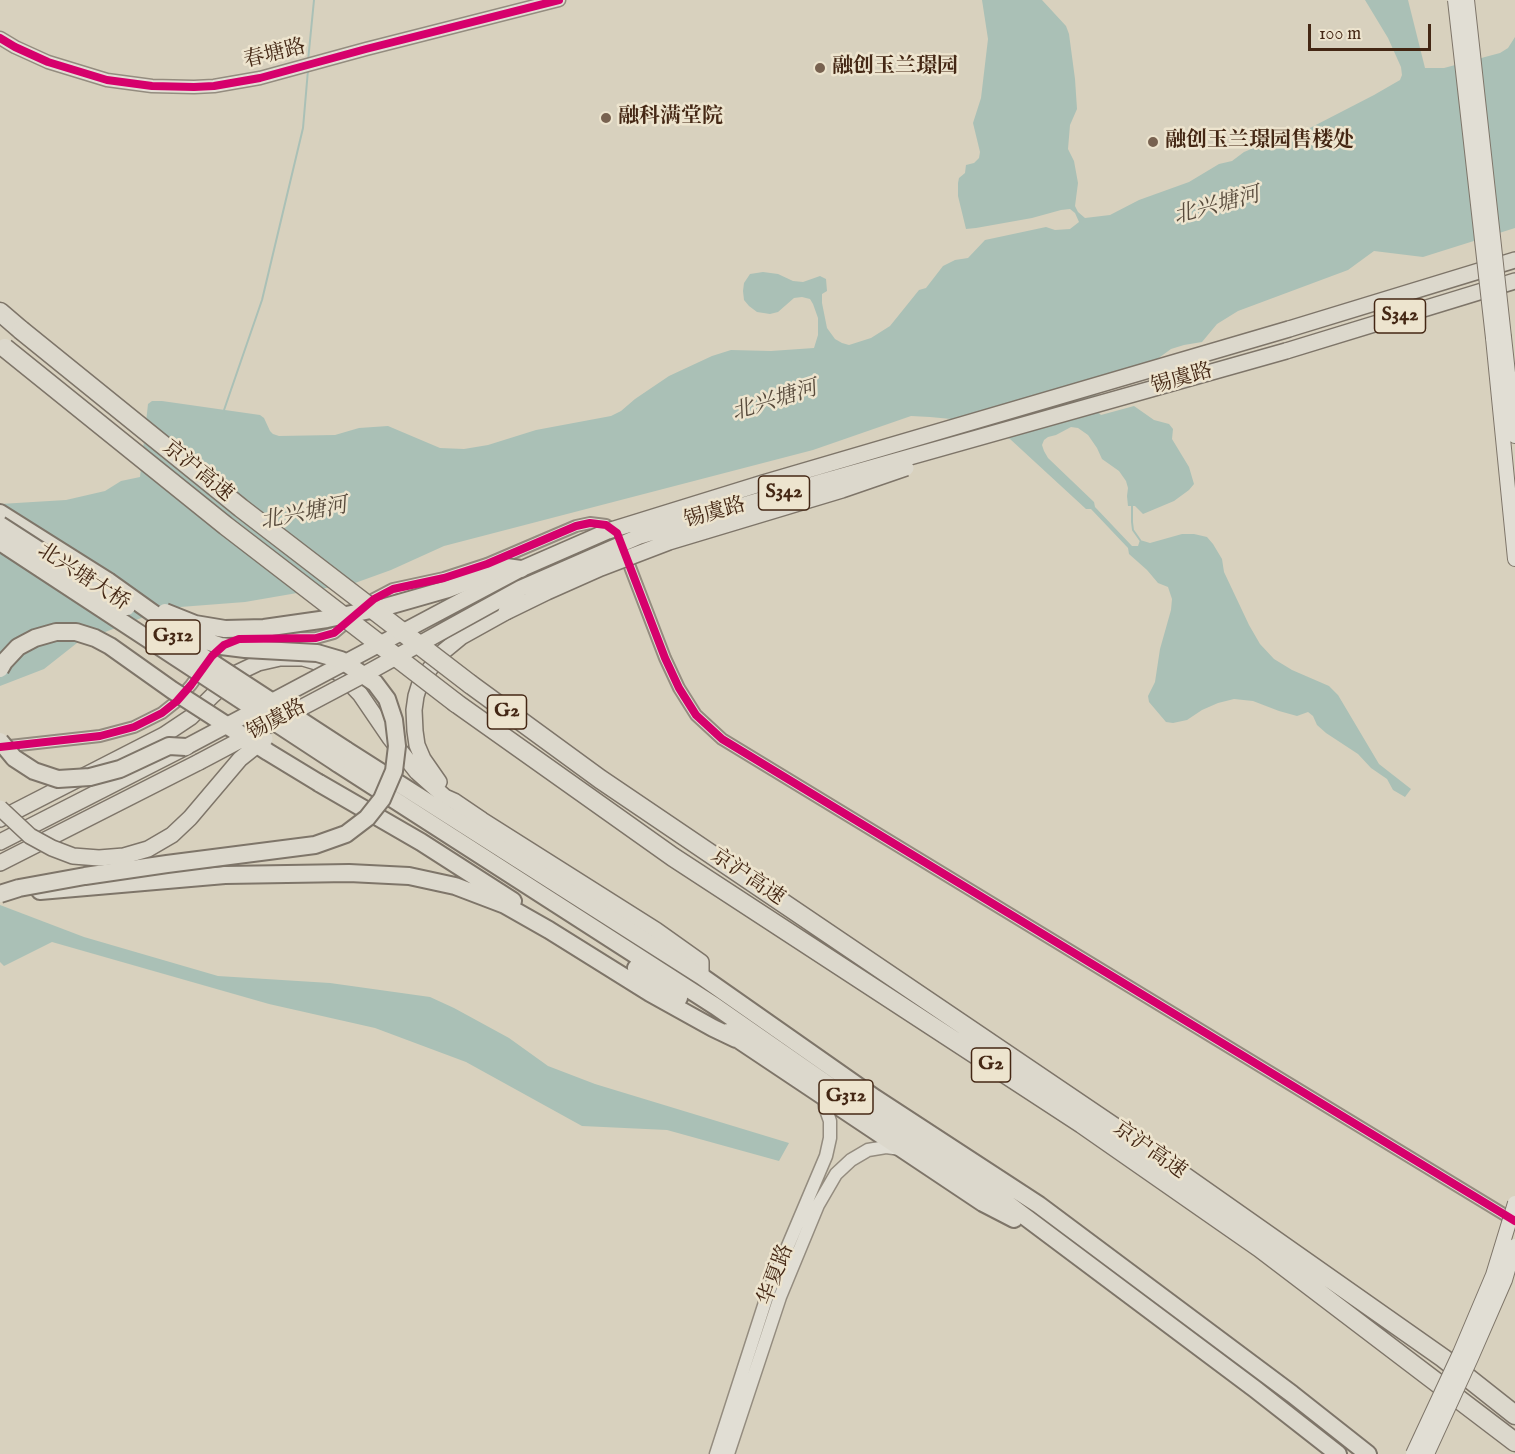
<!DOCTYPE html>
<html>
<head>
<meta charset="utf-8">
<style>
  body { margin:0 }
  #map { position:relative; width:1515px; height:1454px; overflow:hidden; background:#d8d1be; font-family:"IM FELL English",serif }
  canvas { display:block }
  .scale { position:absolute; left:1308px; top:24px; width:123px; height:27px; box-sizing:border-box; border:3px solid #442714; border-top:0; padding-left:8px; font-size:18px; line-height:21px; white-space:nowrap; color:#442714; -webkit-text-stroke:4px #ede4ce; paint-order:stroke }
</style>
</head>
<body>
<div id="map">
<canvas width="1515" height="1454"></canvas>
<div class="scale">100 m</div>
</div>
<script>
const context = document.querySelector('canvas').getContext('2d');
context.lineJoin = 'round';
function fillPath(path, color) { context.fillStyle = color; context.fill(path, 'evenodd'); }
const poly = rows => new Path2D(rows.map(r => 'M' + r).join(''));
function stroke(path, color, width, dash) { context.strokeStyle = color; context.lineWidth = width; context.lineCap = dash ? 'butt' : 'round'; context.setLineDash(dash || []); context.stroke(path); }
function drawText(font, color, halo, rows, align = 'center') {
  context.font = font + ' "IM FELL English","Noto Serif SC",serif'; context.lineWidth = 5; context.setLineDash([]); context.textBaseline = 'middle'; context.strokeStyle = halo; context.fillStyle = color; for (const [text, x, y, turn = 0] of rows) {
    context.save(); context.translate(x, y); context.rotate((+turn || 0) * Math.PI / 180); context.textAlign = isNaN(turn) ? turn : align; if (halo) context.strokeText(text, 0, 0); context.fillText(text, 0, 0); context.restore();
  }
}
const water = poly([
  [982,0,1042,0,1066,26,1069,34,1075,79,1077,109,1070,125,1068,149,1074,161,1078,183,1075,206,1078,212,1085,218,1110,215,1139,200,1189,182,1219,164,1232,161,1244,152,1268,142,1310,128,1374,95,1400,80,1402,75,1401,67,1388,38,1365,0,1408,0,1425,68,1444,68,1500,53,1508,48,1515,37,1515,228,1423,257,1374,251,1348,270,1238,311,1217,324,1202,342,1184,345,1171,349,1160,357,1151,365,1146,379,1098,392,1094,398,1096,410,1101,415,1134,406,1154,420,1169,424,1173,429,1172,439,1189,467,1194,484,1189,490,1174,501,1143,514,1135,506,1128,506,1127,496,1128,488,1126,481,1119,471,1102,459,1097,448,1088,435,1078,428,1071,427,1056,435,1048,437,1044,440,1042,445,1044,451,1048,458,1094,502,1095,507,1132,546,1138,546,1140,540,1150,543,1182,534,1194,534,1207,537,1213,544,1222,559,1224,572,1249,625,1260,644,1274,659,1292,670,1329,686,1338,695,1379,764,1411,789,1405,797,1393,790,1387,779,1371,768,1358,754,1326,733,1317,725,1313,716,1308,712,1297,716,1279,711,1253,701,1234,699,1218,703,1202,710,1187,720,1173,723,1166,722,1149,702,1148,696,1155,682,1160,649,1171,610,1172,599,1168,587,1158,583,1147,570,1129,554,1128,548,1091,509,1086,509,1010,439,997,433,951,419,930,417,911,416,813,450,444,546,391,570,355,583,245,602,167,608,77,643,44,669,0,686,0,504,66,500,105,491,121,481,140,477,148,404,152,401,162,401,260,415,264,418,270,431,273,434,279,436,335,435,359,428,388,426,440,448,464,449,488,445,536,430,611,416,621,411,635,399,669,376,712,356,731,350,771,351,814,348,818,335,818,318,813,304,810,299,802,297,794,298,778,312,770,314,757,312,749,306,744,300,743,291,744,283,750,274,763,272,778,274,793,281,803,282,820,276,826,279,827,291,822,294,822,303,827,328,835,339,842,343,849,345,871,338,890,326,919,290,926,288,943,266,955,260,968,258,985,240,1046,227,1055,230,1070,229,1079,222,1075,213,1070,209,1061,210,1032,218,976,228,966,229,958,196,958,183,959,178,965,173,966,165,974,163,979,158,980,152,973,123,981,98,988,39],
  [0,905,84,937,218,976,330,983,430,997,454,1008,509,1038,548,1066,595,1084,789,1143,779,1161,667,1130,582,1126,466,1062,375,1028,269,1004,52,942,4,966,0,962]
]);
const stream = poly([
  [308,61,314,0],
  [223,413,262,300,303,128,308,70],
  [1132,506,1132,522,1133,530,1140,540]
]);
const minor = poly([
  [365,607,374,599,393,589,444,578,487,564,576,526,590,523,606,525,617,533,665,658,679,688,696,715,722,739,1515,1221],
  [1,747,100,736,134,727,162,713,177,701,191,685,212,656,224,645,239,639,316,638,334,633,353,617]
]);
const tertiary = poly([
  [0,38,15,47,48,62,107,80,152,86,194,87,214,86,260,78,366,49,559,0],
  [716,1454,768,1293,826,1156,830,1138,830,1121,825,1107,824,1097],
  [728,1454,780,1297,818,1205,836,1174,851,1160,868,1150,886,1147,901,1149]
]);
const secondary = poly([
  [1504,337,1515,436],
  [1493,338,1515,559]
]);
const primary = poly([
  [1289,329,1515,260],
  [1286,351,1515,281],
  [439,782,423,759,417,745,415,731,414,710,416,696,421,680,444,651,461,637,506,612],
  [0,819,164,735,191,717,212,696,237,673,258,663,280,658,303,658,323,664,342,675,360,694,390,738,417,772,445,797,454,801,482,820,656,930,701,962,701,976],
  [0,842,186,747],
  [0,863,199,762]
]);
const trunk = poly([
  [0,513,108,581],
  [346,750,701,976,875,1098,1039,1205,1292,1394,1368,1454],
  [337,763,715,1006,866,1111,996,1195,1255,1389,1338,1454],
  [319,783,421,842,513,901],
  [40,891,225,875,349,873,409,876,455,886,505,905,549,930,650,993,713,1028,736,1039],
  [636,968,679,998],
  [727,1032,983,1203,1014,1219]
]);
const motorway = poly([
  [0,312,21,330],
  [470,684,600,779,1117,1129,1443,1358,1515,1415],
  [456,703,673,857,1082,1124,1260,1248,1515,1442]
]);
const secondaryBridge = poly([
  [1455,0,1493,338],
  [1467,0,1504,337],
  [1413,1454,1460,1353,1493,1275,1515,1203],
  [1427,1454,1471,1358,1505,1280,1515,1246]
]);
const primaryBridge = poly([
  [506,612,547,592,601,568,669,542,842,490,906,468],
  [186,747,521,569,608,531,763,483,1289,329],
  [199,762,367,673,521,588,640,536,821,482,1286,351],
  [0,808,30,836,52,848,73,856,99,858,124,856,148,849,172,835,190,818,240,759,265,739]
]);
const trunkBridge = poly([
  [0,525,127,607],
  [0,542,337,763],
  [165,612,195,624,225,629,264,628,327,619,385,607,448,589,506,567,521,569],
  [171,636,346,750],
  [0,669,4,662,18,647,35,638,56,632,76,632,95,638,110,646,172,690,268,752,319,783],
  [0,741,14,758,34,771,58,779,90,777,120,769,169,746,186,747],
  [0,894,19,888,85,876,167,864,315,845,346,834,367,818,382,799,394,771,397,746,394,720,387,699,375,683,341,660,317,653,245,649,221,646,188,635,157,616,108,581]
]);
const motorwayBridge = poly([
  [21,330,241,508,470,684],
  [5,348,226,526,456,703]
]);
const cycleway = poly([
  [0,38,15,47,48,62,107,80,152,86,194,87,214,86,260,78,366,49,559,0],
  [0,747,100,736,134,727,162,713,177,701,191,685,212,656,224,645,239,639,316,638,334,633,374,599,393,589,444,578,487,564,576,526,590,523,606,525,617,533,665,658,679,688,696,715,722,739,1515,1221]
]);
const markers = [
  [820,68,6,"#786250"],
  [606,118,6,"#786250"],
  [1153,142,6,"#786250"]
];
const shields = [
  [1400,316,51],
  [784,493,51],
  [173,637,54],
  [507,712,39],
  [991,1065,39],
  [846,1097,54]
];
const shieldNames = [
  ["S342",1400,316],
  ["S342",784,493],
  ["G312",173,637],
  ["G2",507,712],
  ["G2",991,1065],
  ["G312",846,1097]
];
const streetNames = [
  ["春塘路",275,55,-14],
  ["锡虞路",1182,380,-16],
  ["京沪高速",197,472,39],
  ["锡虞路",715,514,-16],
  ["北兴塘大桥",83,578,33],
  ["锡虞路",277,721,-28],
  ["京沪高速",747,878,34],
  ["京沪高速",1149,1151,35],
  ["华夏路",777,1275,-69]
];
const poiNames = [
  ["融创玉兰璟园",832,68],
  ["融科满堂院",618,118],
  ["融创玉兰璟园售楼处",1165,142]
];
const waterNames = [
  ["北兴塘河",1217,207,-15],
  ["北兴塘河",775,402,-17],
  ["北兴塘河",304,515,-11]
];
fillPath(water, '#aac0b6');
stroke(stream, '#aac0b6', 2);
stroke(minor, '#948c7f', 14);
stroke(tertiary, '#948c7f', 15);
stroke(secondary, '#7e7569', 16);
stroke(primary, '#7e7569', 18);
stroke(trunk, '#7e7569', 20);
stroke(motorway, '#7e7569', 21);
stroke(minor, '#e1ded4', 10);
stroke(tertiary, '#e1ded4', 12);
stroke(secondary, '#e1ded4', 14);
stroke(primary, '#dcd8cc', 15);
stroke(trunk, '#dcd8cc', 16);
stroke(motorway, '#dcd8cc', 18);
stroke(secondaryBridge, '#7e7569', 16, []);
stroke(primaryBridge, '#7e7569', 18, []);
stroke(trunkBridge, '#7e7569', 20, []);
stroke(motorwayBridge, '#7e7569', 21, []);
stroke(secondaryBridge, '#e1ded4', 14);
stroke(primaryBridge, '#dcd8cc', 15);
stroke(trunkBridge, '#dcd8cc', 16);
stroke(motorwayBridge, '#dcd8cc', 18);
stroke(cycleway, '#d6006c', 8);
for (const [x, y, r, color] of markers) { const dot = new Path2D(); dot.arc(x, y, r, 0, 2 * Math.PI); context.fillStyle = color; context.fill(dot); stroke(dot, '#ede4ce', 2); }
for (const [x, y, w] of shields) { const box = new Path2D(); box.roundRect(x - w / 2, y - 17, w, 34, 4.5); context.fillStyle = '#ede4ce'; context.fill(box); stroke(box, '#442714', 1.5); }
drawText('bold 20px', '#442714', null, shieldNames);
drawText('21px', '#442714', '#ede4ce', streetNames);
drawText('bold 21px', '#442714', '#ede4ce', poiNames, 'left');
drawText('italic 22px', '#584b3c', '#ede4ce', waterNames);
</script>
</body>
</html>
